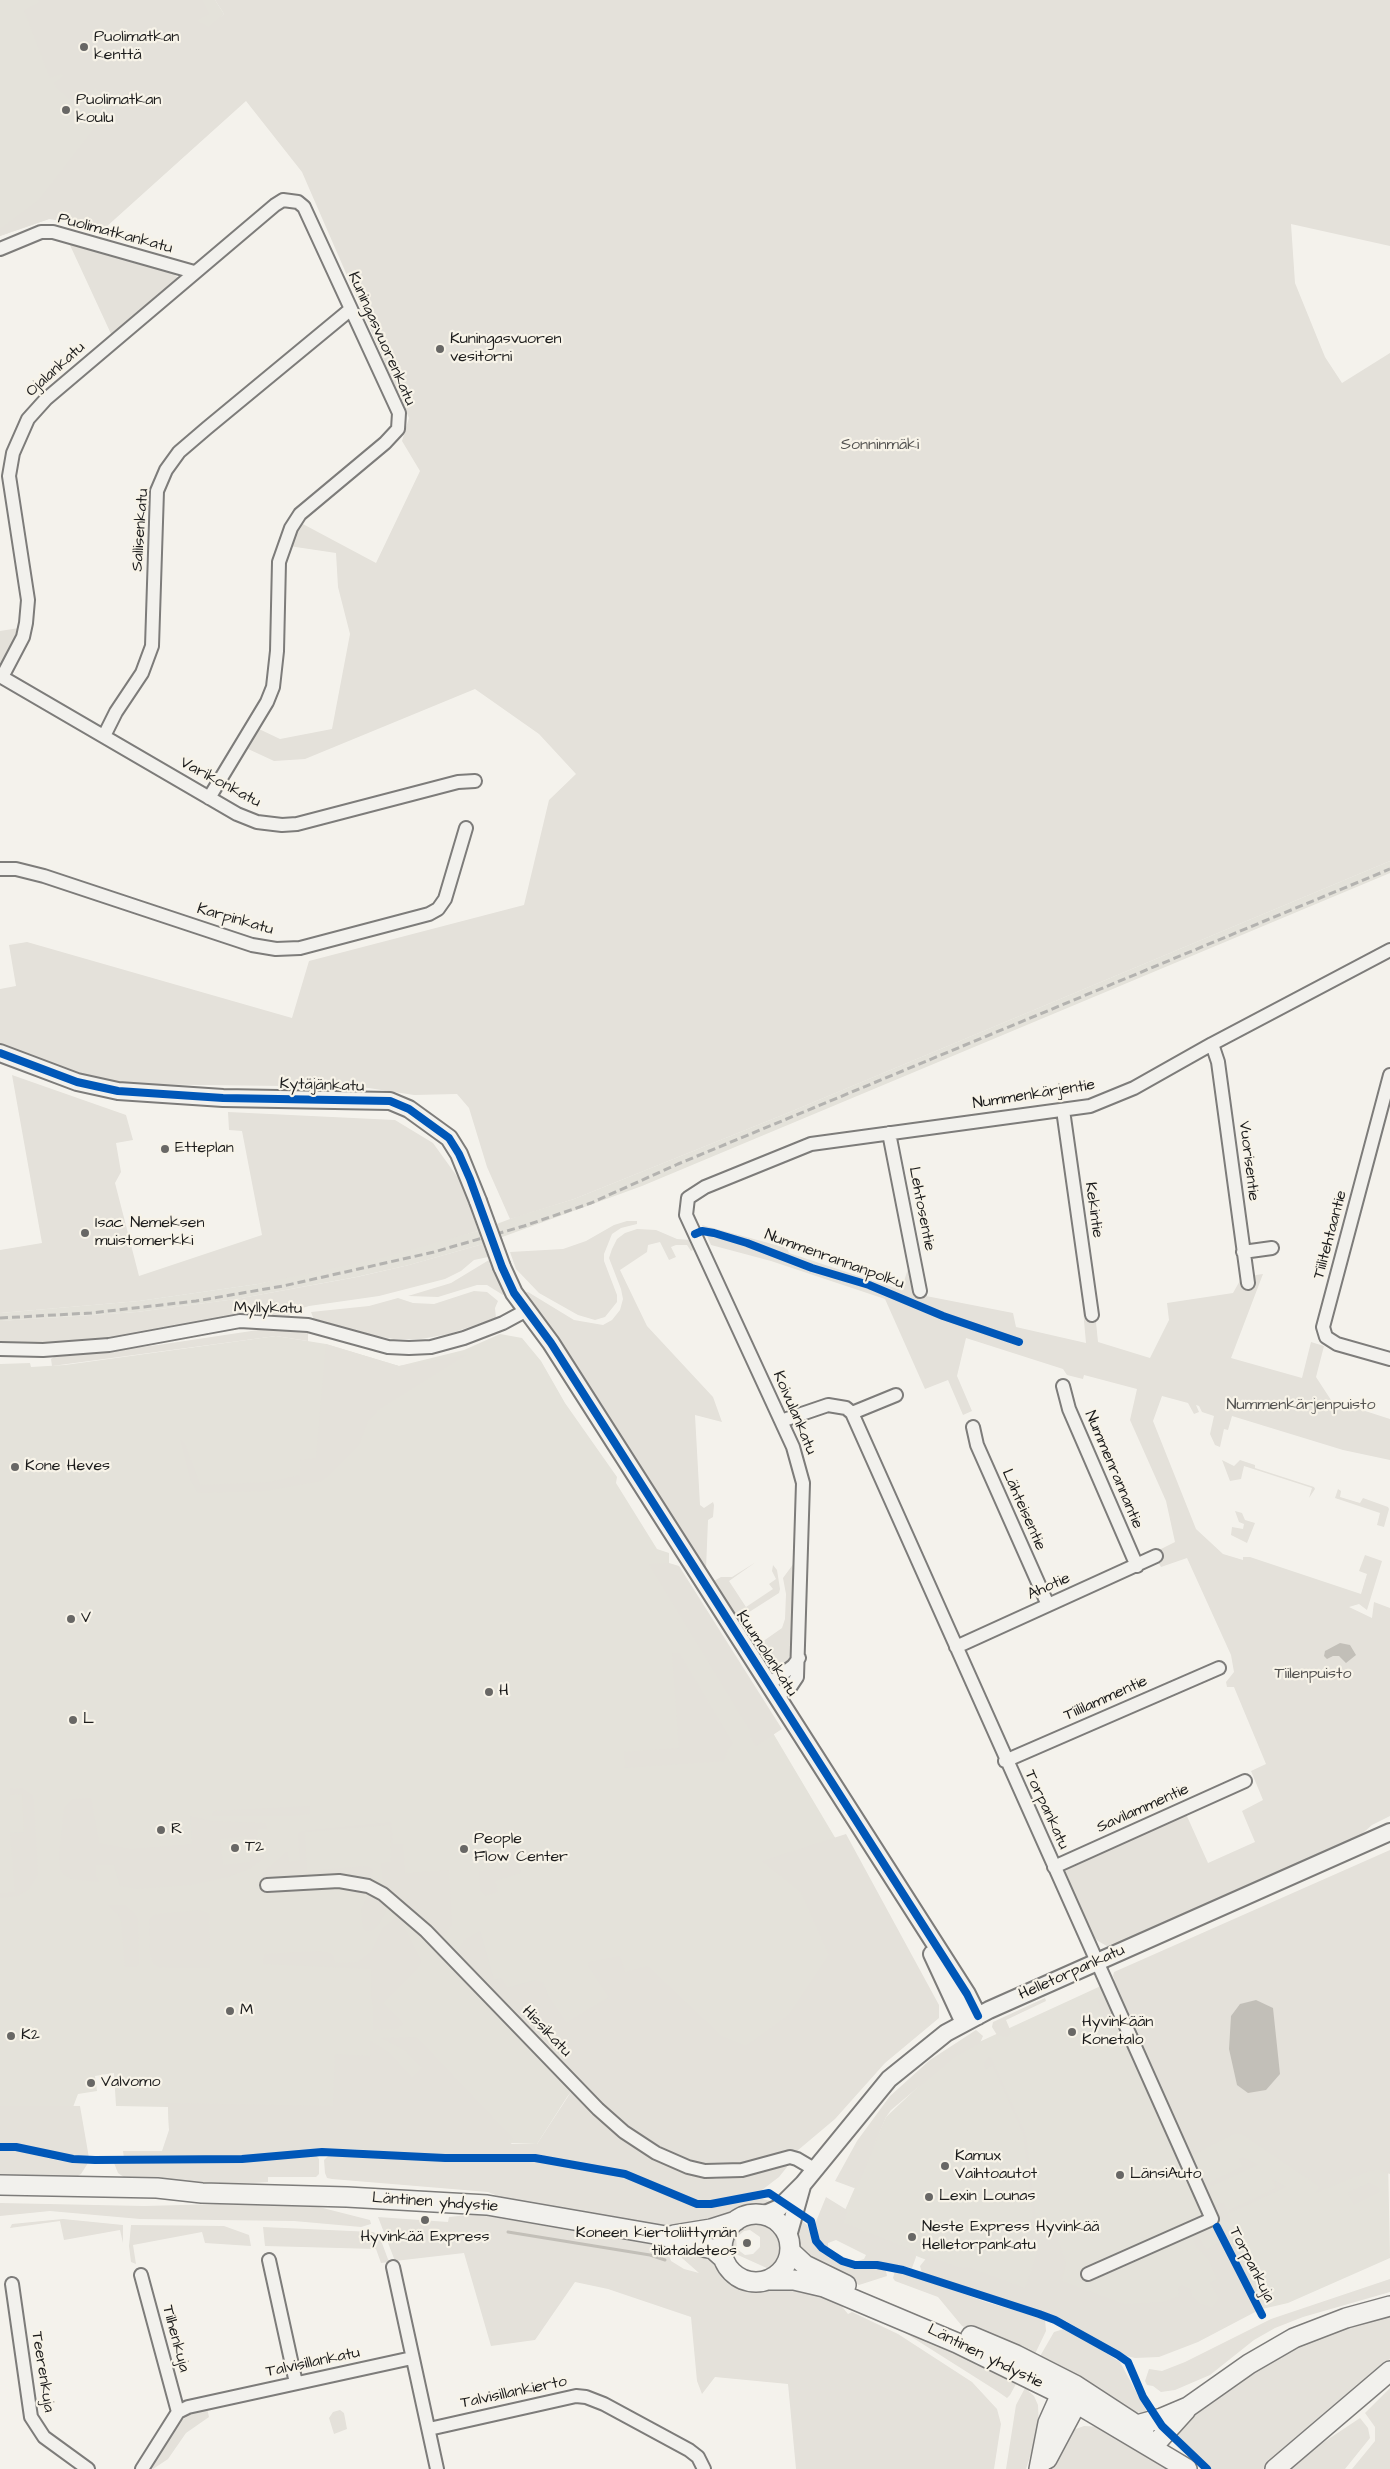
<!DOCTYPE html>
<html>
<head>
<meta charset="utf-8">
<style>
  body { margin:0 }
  canvas { display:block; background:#f4f2ec }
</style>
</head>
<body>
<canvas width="1390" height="2469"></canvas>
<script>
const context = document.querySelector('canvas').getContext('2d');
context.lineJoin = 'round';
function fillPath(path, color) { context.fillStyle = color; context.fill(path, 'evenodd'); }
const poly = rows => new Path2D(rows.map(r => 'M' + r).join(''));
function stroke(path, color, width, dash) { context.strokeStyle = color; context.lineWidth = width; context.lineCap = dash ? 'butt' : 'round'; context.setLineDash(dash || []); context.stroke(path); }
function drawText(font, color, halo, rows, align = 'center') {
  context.font = font + ' "Architects Daughter",sans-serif'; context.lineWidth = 4.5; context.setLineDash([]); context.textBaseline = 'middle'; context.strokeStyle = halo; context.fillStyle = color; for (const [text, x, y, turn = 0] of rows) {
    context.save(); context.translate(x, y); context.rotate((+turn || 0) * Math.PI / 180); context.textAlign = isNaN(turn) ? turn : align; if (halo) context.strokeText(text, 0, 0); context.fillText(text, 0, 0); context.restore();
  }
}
const built = poly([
  [0,0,215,0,224,14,49,219,0,236],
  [1390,861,1390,873,642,1186,483,1244,409,1265,356,1277,236,1299,137,1312,0,1321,0,1313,139,1301,258,1284,478,1231,518,1216,574,1199,790,1112],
  [500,1334,522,1338,541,1361,565,1403,617,1477,616,1483,657,1549,669,1553,669,1569,773,1733,929,1996,712,2159,587,2072,567,2097,537,2144,169,2130,168,2107,116,2106,114,2073,95,2076,97,2091,78,2094,65,2128,0,2127,0,1364,30,1363,31,1367,65,1365,276,1336,326,1344,399,1366,464,1350],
  [1116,1979,1244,2128,1388,2157,1390,2258,1288,2303,1133,2339,838,2226,886,2117,953,2054]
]);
const green = poly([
  [38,0,202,0,209,15,196,20,209,27,224,14,215,0,1390,0,1390,246,1291,224,1295,283,1325,357,1342,383,1390,353,1390,861,790,1112,574,1199,510,1219,487,1167,469,1108,457,1094,414,1095,362,1087,124,1084,97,1080,0,1047,0,989,16,986,9,945,27,942,292,1018,309,961,524,905,549,800,576,774,539,734,475,689,305,759,274,761,246,748,259,729,280,739,332,729,350,634,338,587,336,553,289,546,301,523,376,563,420,471,402,441,409,418,302,172,246,101,105,228,49,219,0,236,0,229,39,200,114,103,95,87,87,99,91,103,84,111,57,88,54,83,63,77,62,74,50,78,24,10,39,3],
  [69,243,170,270,178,278,176,283,112,336],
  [19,628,11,649,0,663,0,631],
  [12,1075,126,1115,133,1140,116,1143,121,1172,115,1183,139,1276,262,1235,242,1131,229,1130,228,1112,395,1120,433,1143,464,1186,478,1231,377,1259,258,1284,139,1301,0,1313,0,1250,42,1243],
  [627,1221,637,1221,637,1224,621,1228,612,1234,604,1254,604,1261,617,1295,617,1302,605,1317,595,1320,578,1315,539,1293,516,1269,510,1252,563,1249,586,1241,614,1225],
  [702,1225,787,1248,789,1253,901,1290,909,1266,920,1264,926,1296,1013,1313,1016,1327,1086,1343,1081,1288,1083,1288,1085,1290,1089,1321,1090,1323,1096,1322,1098,1342,1150,1358,1169,1320,1167,1303,1233,1293,1242,1277,1263,1274,1231,1358,1302,1378,1311,1342,1324,1346,1316,1377,1331,1400,1390,1419,1390,1460,1343,1450,1232,1416,1228,1430,1224,1429,1220,1447,1215,1445,1210,1434,1214,1416,1202,1412,1199,1406,1196,1405,1199,1412,1194,1414,1188,1403,1162,1396,1153,1421,1196,1529,1223,1554,1243,1560,1243,1557,1250,1557,1361,1594,1367,1574,1359,1571,1365,1555,1382,1561,1367,1610,1359,1604,1349,1607,1372,1618,1374,1602,1390,1608,1390,1816,1372,1825,1356,1839,1112,1949,1098,1941,1093,1936,1064,1874,1071,1864,1186,1814,1208,1863,1255,1842,1242,1811,1263,1800,1251,1771,1266,1764,1234,1687,1227,1687,1226,1682,1234,1672,1231,1655,1187,1558,1161,1567,1158,1562,1155,1552,1175,1542,1166,1501,1130,1420,1137,1389,1084,1375,1083,1379,1067,1375,1063,1369,966,1338,957,1376,972,1411,963,1415,948,1380,925,1389,885,1299,771,1261,711,1245],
  [637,1229,656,1230,677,1239,691,1240,695,1249,691,1251,687,1245,676,1245,671,1247,676,1257,669,1260,660,1242,648,1245,647,1252,620,1270,647,1326,713,1397,722,1422,695,1415,700,1505,704,1508,713,1502,714,1505,713,1517,708,1520,706,1569,582,1376,523,1293,528,1292,574,1320,603,1325,612,1320,620,1310,623,1299,621,1289,609,1258,612,1249,617,1239,625,1233],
  [483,1244,488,1257,474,1260,461,1271,445,1279,379,1296,309,1306,296,1310,288,1317,250,1316,110,1340,0,1345,0,1321,137,1312,236,1299,357,1277,409,1265],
  [489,1260,495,1275,496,1274,506,1293,503,1295,487,1285,477,1285,438,1297,408,1296,451,1283],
  [474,1291,487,1292,498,1301,495,1308,496,1318,449,1334,421,1339,394,1339,370,1335,314,1320,311,1312,369,1306,398,1298,413,1303,434,1304],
  [287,1329,308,1333,308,1341,276,1336,52,1366,51,1359,54,1357,158,1345,258,1330],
  [326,1344,399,1366,466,1355,378,1410,368,1421,359,1445,322,1481,265,1491,198,1493,190,1479,180,1439,185,1444,200,1485,269,1482,301,1475,300,1460,316,1458],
  [1222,1460,1234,1466,1240,1460,1255,1465,1255,1468,1314,1487,1315,1489,1309,1498,1312,1488,1244,1466,1241,1479,1230,1481],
  [1338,1489,1341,1491,1340,1497,1360,1503,1363,1498,1388,1507,1389,1509,1384,1527,1377,1525,1380,1513,1335,1498],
  [1235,1511,1242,1513,1245,1520,1255,1523,1247,1543,1231,1535,1232,1527,1243,1529,1244,1524,1239,1522],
  [756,1562,729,1581,746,1607,773,1589,769,1584,776,1579,772,1571,773,1565,777,1570,780,1589,779,1593,743,1616,747,1623,742,1626,739,1625,714,1581,721,1577,732,1577],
  [669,1563,679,1566,782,1729,756,1746,750,1736,750,1730,649,1564],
  [794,1563,792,1658,781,1669,772,1669,766,1667,747,1635,752,1633,758,1642,762,1642,782,1628,785,1619,786,1594,783,1578],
  [672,1653,679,1653,733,1744,728,1749,724,1761,625,1768,624,1752,679,1748],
  [21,1788,33,1796,34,1802,38,1874,29,1889,18,1896,0,1898,0,1894,15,1892,10,1833,24,1832,22,1794,10,1795,10,1789],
  [91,1798,99,1843,131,1849,192,1844,190,1816,211,1821,266,1823,267,1829,258,1829,256,1839,248,1841,247,1836,220,1839,223,1865,250,1862,250,1855,263,1855,264,1858,249,1869,228,1877,191,1885,136,1889,120,1886,114,1865,96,1865,96,1877,99,1882,72,1879,65,1876,60,1868,59,1856,64,1809,73,1799],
  [310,1806,310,1814,292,1816,212,1816,214,1811],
  [391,1822,393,1844,403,1844,405,1873,449,1870,452,1924,443,1937,383,1883,381,1863,391,1862,390,1825,305,1832,307,1871,366,1866,370,1867,373,1871,369,1878,348,1874,282,1876,268,1881,262,1879,262,1874,287,1852,289,1862,300,1860,298,1835,301,1831],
  [846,1834,939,2005,939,2018,885,2063,835,2119,797,2151,747,2163,723,2166,689,2161,661,2147,622,2121,566,2069,511,2009,510,2003,503,2002,460,1956,459,1952,463,1941,480,1931,494,1980,501,1978,507,1988,535,1980,543,1982,548,1996,566,2023,609,1997,589,1967,588,1962,620,1956,625,1972,647,1966,721,2036,746,2046,789,2015,829,1955,801,1892,762,1861],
  [506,1836,511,1836,521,1873,495,1881,498,1892,486,1896,480,1889,479,1871,509,1868],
  [1390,1850,1390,2174,1379,2170,1369,2171,1316,2193,1320,2187,1242,2134,1234,2134,1189,2157,1148,2065,1150,2057,1113,1976,1114,1972],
  [367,1897,372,1897,379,1900,386,1911,378,1925,372,1930,367,1931,363,1928,361,1911],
  [108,1905,124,1905,135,1914,138,1920,139,1964,135,1967,125,1967,121,1921,118,1914],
  [200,1910,209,1913,210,1968,170,1968,159,1967,153,1963,150,1953,149,1920,155,1915,165,1913],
  [397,1917,401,1920,421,1960,421,1964,383,2003,403,2024,396,2029,373,2030,371,1969,263,1964,264,1954,320,1951,329,1953,334,1957,335,1963,358,1962,370,1953,382,1929],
  [1045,1998,1046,2001,1006,2020,1011,2032,1007,2037,997,2035,992,2027,993,2022],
  [1097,1999,1107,2000,1115,2019,1108,2027],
  [976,2030,983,2036,980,2043,953,2058,891,2110,886,2117,857,2187,854,2188,835,2181,857,2141,890,2096,930,2060],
  [416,2037,513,2139,506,2140,512,2144,537,2144,571,2092,630,2144,659,2162,683,2172,716,2179,754,2174,781,2166,788,2165,787,2167,779,2177,762,2190,706,2202,691,2199,627,2172,536,2156,445,2156,353,2149,318,2149,234,2157,124,2158,123,2151,162,2151,169,2130,168,2107,165,2107,165,2103,333,2106,335,2054,370,2056,371,2041,388,2052,412,2078,422,2068,406,2051,381,2038],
  [989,2057,991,2058,1026,2135,1036,2220,1027,2220,1033,2219,1023,2133,993,2066,986,2069,984,2064],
  [0,2106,80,2106,89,2158,65,2156,20,2146,0,2146],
  [0,2151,19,2151,60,2161,88,2163,81,2174,73,2179,0,2180],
  [315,2154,319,2159,319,2174,316,2177,268,2177,268,2182,222,2185,128,2180,118,2173,114,2163,234,2162],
  [329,2155,476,2162,529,2160,615,2174,656,2188,690,2204,706,2207,758,2198,771,2201,775,2204,766,2208,743,2210,720,2221,667,2230,510,2201,488,2192,332,2179,327,2178,325,2173,324,2160],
  [1243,2157,1258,2165,1210,2187,1214,2195,1206,2195,1197,2177,1204,2174,1208,2183,1243,2166,1239,2159],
  [1272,2179,1286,2187,1228,2214,1231,2222,1228,2223,1217,2218,1212,2207,1223,2202,1227,2211,1276,2188],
  [1369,2183,1377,2187,1380,2192,1354,2205,1348,2192],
  [826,2197,847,2210,844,2223,915,2251,916,2257,912,2268,891,2264,854,2262,864,2259,866,2255,836,2240,828,2243,828,2248,833,2253,821,2245,817,2236,815,2224],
  [0,2203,144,2206,219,2204,315,2206,370,2220,371,2224,361,2227,294,2221,140,2219,50,2211,0,2216],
  [476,2214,666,2247,671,2261,684,2269,699,2273,682,2258,679,2250,710,2260,727,2280,746,2289,812,2290,839,2303,848,2314,852,2312,898,2334,972,2382,997,2409,1001,2424,994,2469,796,2469,788,2384,715,2377,702,2394,697,2381,691,2317,608,2289,575,2282,535,2340,491,2346,464,2253,395,2261,378,2217,448,2222,449,2217],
  [798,2218,807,2225,815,2246,822,2253,855,2269,882,2269,886,2271,887,2276,859,2285,802,2255,794,2238],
  [63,2219,123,2225,123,2243,120,2230,64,2240,60,2221,10,2228,12,2224],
  [752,2224,764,2225,778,2237,780,2258,769,2269,729,2251,730,2240,734,2233],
  [750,2230,760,2237,760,2247,753,2254,745,2255,737,2249,736,2238,744,2231],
  [131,2225,224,2226,249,2235,251,2246,205,2243,202,2232,133,2245,136,2264,131,2262,129,2246],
  [263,2227,373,2232,379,2235,389,2262,381,2263,376,2249,265,2246],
  [1197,2234,1206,2250,1220,2242,1257,2311,1198,2342,1159,2357,1135,2358,1123,2355,1066,2321,985,2296,922,2273,920,2266,928,2256,957,2267,970,2268,1025,2288,1042,2240,1029,2238,1030,2236,1056,2235,1066,2262,1062,2281,1124,2304,1163,2302,1179,2296,1178,2289,1181,2285,1191,2289,1192,2297,1200,2304,1213,2307,1219,2298,1210,2283,1217,2279,1209,2260,1197,2248,1192,2237],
  [895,2271,920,2278,986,2302,1045,2319,1046,2331,1034,2356,962,2326,938,2297,895,2281,893,2278],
  [1390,2279,1390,2292,1303,2317,1275,2328,1254,2340,1210,2375,1175,2390,1161,2392,1153,2386,1147,2385,1145,2381,1149,2369,1162,2371,1185,2362,1271,2319],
  [1390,2314,1390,2359,1263,2469,1211,2469,1176,2435,1181,2425,1221,2391,1291,2348,1325,2334],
  [1067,2328,1120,2362,1148,2414,1134,2412,1039,2358,1054,2332],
  [899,2329,917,2332,1016,2384,1010,2395,1007,2398,997,2391],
  [1025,2388,1034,2396,1038,2405,1039,2428,1026,2469,1006,2469,1016,2405],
  [1390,2388,1390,2469,1352,2469,1375,2441,1375,2427,1365,2413],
  [207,2408,209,2417,186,2433,168,2459,153,2469,151,2467,182,2420,194,2412],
  [340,2410,344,2413,347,2429,334,2434,329,2418,333,2412],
  [1360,2418,1368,2428,1370,2438,1345,2469,1291,2469,1321,2444],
  [1084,2426,1101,2427,1170,2469,1050,2469,1057,2455,1073,2430]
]);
const water = poly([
  [1340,1643,1350,1645,1356,1655,1346,1663,1339,1656,1333,1656,1327,1659,1324,1656,1325,1651],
  [1256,2000,1273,2008,1280,2074,1266,2090,1248,2093,1237,2085,1229,2049,1231,2016,1240,2004]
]);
const stream = poly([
  [508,2232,650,2255,665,2260]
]);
const minor = poly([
  [0,249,41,232,53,232,194,272],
  [0,676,237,814,257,822,282,825,297,824,458,782,475,781],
  [2,677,23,637,26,623,28,600,9,476,13,453,28,419,46,399,275,205,283,200,298,202,304,207,399,413,398,429,385,443,300,514,291,528,279,562,277,651,273,687,267,702,209,798],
  [104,736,116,712,142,673,152,646,157,491,166,470,179,452,207,428,351,309],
  [0,869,16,869,44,876,252,945,276,949,300,948,429,914,438,909,445,899,466,828],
  [1212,1044,1218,1062,1248,1283],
  [1390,1075,1323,1327,1326,1337,1337,1344,1390,1359],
  [1063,1110,1092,1315],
  [889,1133,920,1291],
  [1243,1252,1272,1248],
  [0,1349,43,1350,109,1345,240,1321,308,1325,388,1347,409,1348,431,1347,464,1338,503,1323,527,1310],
  [1063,1386,1069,1409,1137,1566],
  [852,1413,896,1395],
  [781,1421,828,1405,846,1408,852,1413,1212,2219,1088,2274],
  [973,1427,977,1445,1048,1605],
  [956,1647,1156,1556],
  [769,1684,793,1666,799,1658],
  [777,1696,791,1686,797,1677,803,1483,793,1447,686,1215,688,1198,705,1187,811,1144,1090,1106,1134,1088,1212,1044,1390,950],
  [1005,1761,1219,1668],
  [1054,1867,1245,1781],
  [267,1885,339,1881,368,1886,383,1894,426,1931,598,2109,624,2132,656,2153,688,2167,705,2171,742,2170,790,2157,797,2159,814,2169],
  [269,2260,296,2383],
  [393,2267,437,2469],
  [141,2275,178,2412],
  [12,2284,31,2417,44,2437,88,2469],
  [429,2429,576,2396,586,2397,604,2404,689,2450,698,2457,704,2469],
  [142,2469,178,2412,188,2407,412,2358]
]);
const tertiary = poly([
  [0,1053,77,1082,118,1091,223,1098,390,1101,409,1109,449,1138,459,1154,478,1201],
  [502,1267,514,1293,551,1343,967,1994,978,2016],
  [932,1954,964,2023],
  [763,2215,779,2208,803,2184,889,2079,946,2033,989,2010,1390,1832],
  [788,2236,802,2186]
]);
const secondary = poly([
  [0,2185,157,2188,202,2193,347,2197,487,2205,666,2236,679,2242,713,2249,723,2258],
  '722 2248a34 34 0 1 1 68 0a34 34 0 1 1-68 0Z',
  [674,2235,711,2229,736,2221],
  [790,2251,805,2265,846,2285],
  [770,2280,794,2280,824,2287,957,2343,1061,2394,1187,2469],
  [971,2336,1016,2355,1075,2385,1144,2430],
  [1137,2425,1162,2418,1188,2407,1249,2364,1294,2338,1346,2318,1390,2306],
  [1158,2441,1186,2410],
  [1047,2459,1073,2410,1075,2391],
  [1039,2469,1048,2423,1061,2394,1072,2387],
  [1275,2469,1390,2371]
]);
const rail = poly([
  [0,1318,91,1313,196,1301,283,1286,434,1252,524,1226,591,1203,678,1164,1390,869]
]);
const tertiaryBridge = poly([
  [478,1201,502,1267]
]);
const cycleway = poly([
  [0,1053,77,1082,118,1091,223,1098,390,1101,409,1109,449,1138,459,1154,470,1179,502,1267,514,1293,551,1343,967,1994,978,2016],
  [695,1234,702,1231,714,1233,747,1243,812,1268,869,1285,943,1316,1019,1342],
  [0,2147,16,2147,73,2159,95,2160,242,2159,322,2152,445,2158,535,2158,625,2174,697,2204,711,2204,769,2193,811,2221,816,2241,822,2248,842,2261,855,2265,877,2265,903,2270,1039,2314,1055,2320,1118,2355,1128,2362,1143,2397,1162,2426,1207,2469],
  [1217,2227,1262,2315]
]);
const markers = [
  [84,47,5,"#686765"],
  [66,110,5,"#686765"],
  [440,349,5,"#686765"],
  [165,1149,5,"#686765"],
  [85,1233,5,"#686765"],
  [15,1467,5,"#686765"],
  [71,1619,5,"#686765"],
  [489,1692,5,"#686765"],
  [73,1720,5,"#686765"],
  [161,1830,5,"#686765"],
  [235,1848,5,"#686765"],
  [464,1849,5,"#686765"],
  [230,2011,5,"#686765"],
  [1072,2032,5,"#686765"],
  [11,2036,5,"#686765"],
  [91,2083,5,"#686765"],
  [945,2166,5,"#686765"],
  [1120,2175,5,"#686765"],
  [929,2197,5,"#686765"],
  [425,2220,5,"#686765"],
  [912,2237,5,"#686765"],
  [747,2243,5,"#686765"]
];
const poiNames = [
  ["Puolimatkan",94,38],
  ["kenttä",94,56],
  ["Puolimatkan",76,101],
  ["koulu",76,119],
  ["Kuningasvuoren",450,340],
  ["vesitorni",450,358],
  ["Etteplan",175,1149],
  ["Isac Nemeksen",95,1224],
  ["muistomerkki",95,1242],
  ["Kone Heves",25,1467],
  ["V",81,1619],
  ["H",499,1692],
  ["L",83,1720],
  ["R",171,1830],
  ["People",474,1840],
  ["Flow Center",474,1858],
  ["T2",245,1848],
  ["M",240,2011],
  ["Hyvinkään",1082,2023],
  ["Konetalo",1082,2041],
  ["K2",21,2036],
  ["Valvomo",101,2083],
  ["Kamux",955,2157],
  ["Vaihtoautot",955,2175],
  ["LänsiAuto",1130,2175],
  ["Lexin Lounas",939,2197],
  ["Neste Express Hyvinkää",922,2228],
  ["Helletorpankatu",922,2246],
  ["Koneen kiertoliittymän",737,2234,"right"],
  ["tilataideteos",737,2252,"right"],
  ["Hyvinkää Express",425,2238,"center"]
];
const streetNames = [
  ["Puolimatkankatu",115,234,15],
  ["Kuningasvuorenkatu",381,339,66],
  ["Ojalankatu",56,370,-42],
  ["Sallisenkatu",141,530,-86],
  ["Varikonkatu",220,783,28],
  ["Karpinkatu",235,920,16],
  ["Kytäjänkatu",322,1086,2],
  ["Nummenkärjentie",1034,1095,-9],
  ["Vuorisentie",1248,1161,83],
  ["Lehtosentie",921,1209,79],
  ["Kekintie",1093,1210,82],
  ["Tiilitehtaantie",1331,1235,-75],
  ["Nummenrannanpolku",834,1260,20],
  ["Myllykatu",268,1309,1],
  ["Koivulankatu",794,1413,67],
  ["Nummenrannantie",1113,1470,67],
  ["Lähteisentie",1023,1510,66],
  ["Ahotie",1049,1587,-24],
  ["Kuumolankatu",766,1654,57],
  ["Tiililammentie",1106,1699,-24],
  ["Savilammentie",1143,1809,-24],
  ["Torpankatu",1046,1810,65],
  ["Helletorpankatu",1072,1973,-24],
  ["Hissikatu",546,2032,46],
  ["Läntinen yhdystie",435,2203,4],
  ["Torpankuja",1251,2265,63],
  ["Tilhenkuja",175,2339,75],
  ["Läntinen yhdystie",985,2357,26],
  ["Talvisillankatu",313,2363,-12],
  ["Teerenkuja",42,2372,81],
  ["Talvisillankierto",514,2393,-12]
];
const parkNames = [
  ["Sonninmäki",880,446],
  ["Nummenkärjenpuisto",1301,1406],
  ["Tiilenpuisto",1313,1675]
];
fillPath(built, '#e4e2da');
fillPath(green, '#e4e1da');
fillPath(water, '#c2bfb8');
stroke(stream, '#c2bfb8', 3);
stroke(minor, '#7d7c7a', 16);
stroke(tertiary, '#7d7c7a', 20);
stroke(secondary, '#7d7c7a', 22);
stroke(minor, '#f2f1ed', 12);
stroke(tertiary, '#f2f1ed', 16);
stroke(secondary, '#f2f1ed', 19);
stroke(rail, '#b4b3b0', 3, [8, 4]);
stroke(tertiaryBridge, '#7d7c7a', 20, []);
stroke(tertiaryBridge, '#f2f1ed', 16);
stroke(cycleway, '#0057b8', 8);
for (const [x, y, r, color] of markers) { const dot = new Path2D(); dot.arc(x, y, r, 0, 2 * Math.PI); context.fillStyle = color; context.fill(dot); stroke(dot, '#f7f3e8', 2); }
drawText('16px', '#1c1c1c', '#f7f3e8', poiNames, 'left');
drawText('16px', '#1c1c1c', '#f7f3e8', streetNames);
drawText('16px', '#545351', '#f7f3e8', parkNames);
</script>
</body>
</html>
